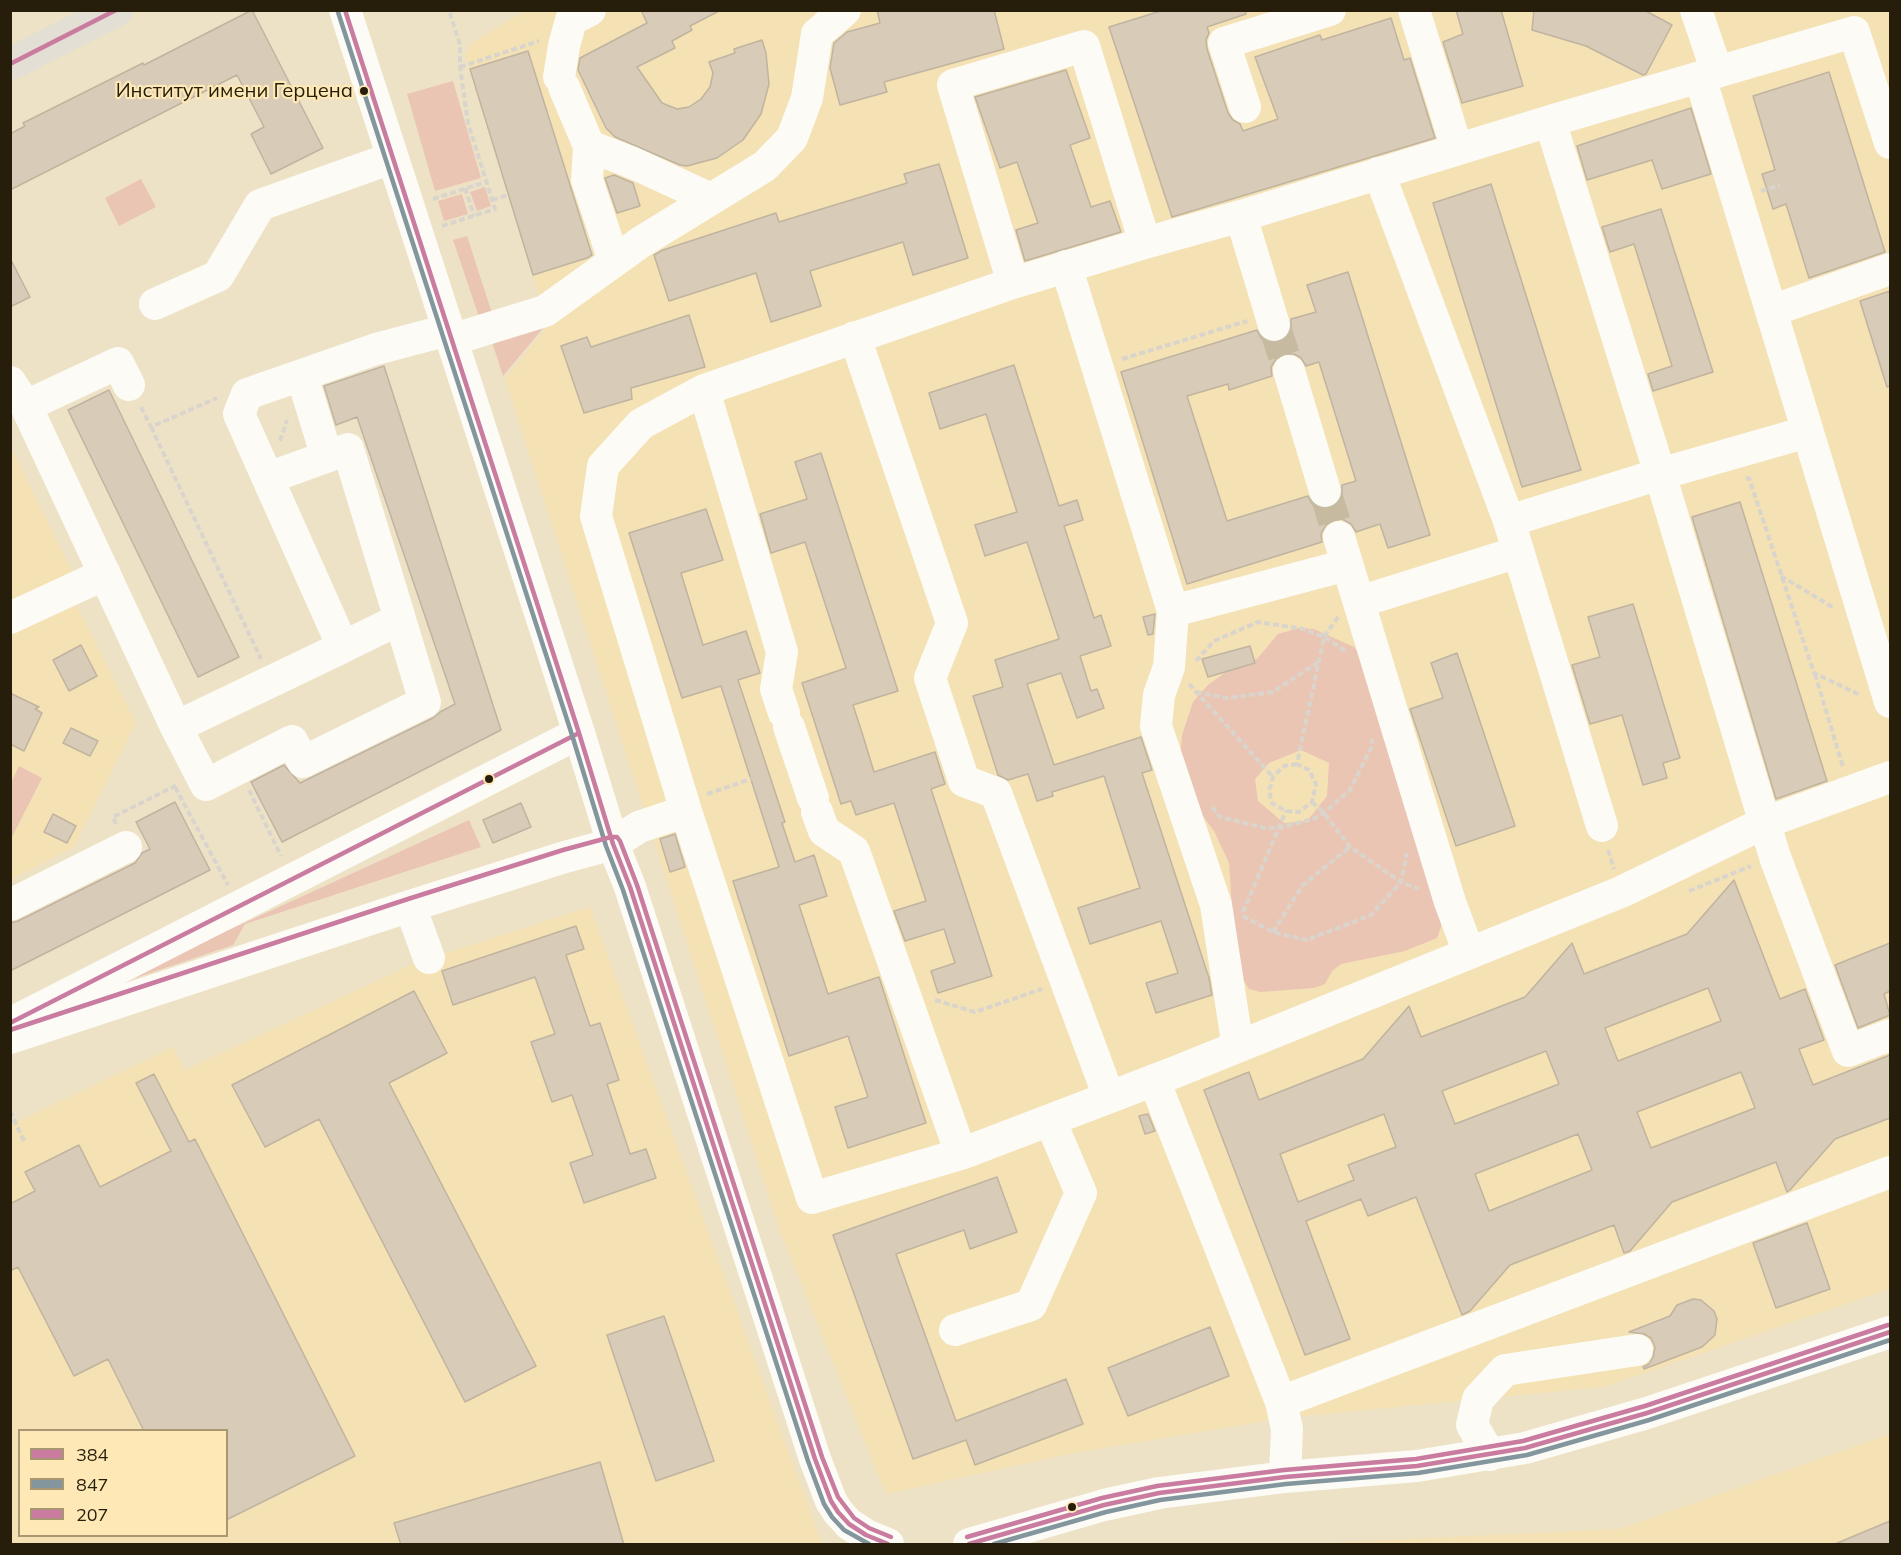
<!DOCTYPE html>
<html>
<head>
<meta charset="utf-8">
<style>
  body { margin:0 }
  #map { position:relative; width:1901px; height:1555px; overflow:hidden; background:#eee2c6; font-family:Mulish,sans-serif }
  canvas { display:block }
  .frame { position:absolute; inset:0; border:12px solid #261e0b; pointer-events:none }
  .legend { position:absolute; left:18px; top:1429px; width:210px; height:108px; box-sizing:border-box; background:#fee8b6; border:2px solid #a89772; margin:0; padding:8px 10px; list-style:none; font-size:18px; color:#261e0b }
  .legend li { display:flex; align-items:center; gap:12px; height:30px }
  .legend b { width:30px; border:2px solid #a89772 }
</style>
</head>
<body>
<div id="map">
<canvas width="1901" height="1555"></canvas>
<div class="frame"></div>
<ul class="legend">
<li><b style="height:8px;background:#c97ba0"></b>384</li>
<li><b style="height:8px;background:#84969d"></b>847</li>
<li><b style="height:8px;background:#c97ba0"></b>207</li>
</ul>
</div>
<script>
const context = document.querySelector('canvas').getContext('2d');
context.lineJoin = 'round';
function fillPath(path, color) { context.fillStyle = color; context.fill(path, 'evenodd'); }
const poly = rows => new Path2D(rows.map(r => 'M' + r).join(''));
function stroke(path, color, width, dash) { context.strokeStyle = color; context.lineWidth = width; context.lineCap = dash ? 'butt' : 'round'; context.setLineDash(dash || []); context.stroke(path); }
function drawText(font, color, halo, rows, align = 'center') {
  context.font = font + ' Mulish,sans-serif'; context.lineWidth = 4.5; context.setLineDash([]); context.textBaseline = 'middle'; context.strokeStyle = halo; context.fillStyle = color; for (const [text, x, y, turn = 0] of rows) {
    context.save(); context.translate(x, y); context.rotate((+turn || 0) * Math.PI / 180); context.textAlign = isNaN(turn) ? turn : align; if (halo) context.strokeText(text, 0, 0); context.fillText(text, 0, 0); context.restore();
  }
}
const built = poly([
  [526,10,534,11,536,14,543,10,1890,11,1890,1289,1603,1387,1284,1418,1079,1452,886,1494,780,1231,505,379,548,325,465,56,470,44],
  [10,445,76,580,10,612],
  [72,596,136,723,74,847,11,880,10,625],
  [590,907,822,1544,11,1544,11,1125,173,1047,185,1070,415,963],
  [20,1430,226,1430,226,1536,20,1536],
  [1890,1434,1890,1544,1302,1544,1620,1529]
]);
const green = poly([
  [453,81,481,178,435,191,407,94],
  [141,179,156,207,119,226,105,198],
  [485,187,491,206,477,211,470,192],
  [462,194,468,214,444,221,438,201],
  [467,236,492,313,479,317,453,240],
  [544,327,503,376,490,336],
  [1299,628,1314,629,1354,647,1367,665,1442,916,1441,927,1437,938,1405,951,1341,964,1332,971,1325,984,1314,988,1260,992,1249,989,1236,969,1229,863,1214,831,1187,795,1180,758,1182,735,1193,702,1208,685,1226,672,1257,659,1278,634],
  [1301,750,1329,763,1327,796,1307,821,1284,823,1258,801,1255,779,1269,763],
  [19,766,42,778,11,839,11,783],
  [469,820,481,847,245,924,233,945,91,993]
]);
const building = poly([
  [252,10,323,148,271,174,251,134,264,127,237,75,10,190,10,134,25,126,23,123,143,63,144,65,252,10],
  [641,10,721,10,690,26,692,30,672,41,675,48,637,67,662,103,677,109,689,107,701,99,710,87,713,73,709,62,735,53,734,49,762,40,766,53,769,84,761,114,743,140,717,158,687,166,680,165,615,137,606,128,578,70,580,58,647,23,641,10],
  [877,10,994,10,1004,49,884,82,887,92,840,105,830,68,834,43,847,32,880,23,877,10],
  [1164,10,1245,10,1246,14,1207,27,1209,33,1206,40,1207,49,1228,113,1233,120,1240,124,1243,131,1278,119,1255,57,1320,35,1322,40,1391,18,1404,60,1410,58,1435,138,1172,217,1109,27,1164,10],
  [1456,10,1501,10,1523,86,1462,103,1443,42,1463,34,1456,10],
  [1534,10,1644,10,1672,25,1646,74,1643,75,1586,46,1532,30,1534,10],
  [528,51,592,255,587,258,533,275,470,69,528,51],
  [1066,70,1090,138,1070,145,1091,207,1110,201,1121,232,1025,261,1016,230,1038,223,1017,162,1000,168,975,97,1066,70],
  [1829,72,1885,252,1809,278,1786,204,1773,209,1762,174,1775,170,1753,96,1829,72],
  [1691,108,1711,174,1662,189,1652,160,1587,180,1577,146,1691,108],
  [939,164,968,258,913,275,903,242,810,271,821,306,771,322,756,273,669,301,654,255,663,250,776,213,779,222,907,183,904,174,939,164],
  [614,175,633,183,640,206,617,213,605,178,614,175],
  [1491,184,1581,470,1522,487,1433,203,1491,184],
  [1661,209,1713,372,1653,391,1648,374,1672,366,1634,244,1610,252,1602,227,1661,209],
  [10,258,30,297,10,307,10,258],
  [1348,272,1430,535,1388,548,1380,524,1356,532,1351,524,1342,519,1334,520,1326,525,1321,534,1322,542,1187,584,1121,372,1257,330,1261,338,1269,342,1280,342,1287,337,1291,330,1291,319,1316,312,1307,285,1348,272],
  [1284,354,1294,354,1301,358,1306,366,1319,362,1356,481,1342,485,1342,496,1338,503,1331,508,1320,508,1312,504,1308,496,1227,521,1187,396,1228,384,1229,390,1272,376,1271,367,1276,359,1284,354],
  [1890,291,1890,386,1887,387,1860,301,1890,291],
  [689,315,705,367,631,388,632,399,584,413,561,346,587,337,591,347,689,315],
  [1014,365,1059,506,1077,500,1083,520,1064,526,1094,618,1101,615,1111,646,1080,656,1091,691,1097,689,1104,708,1077,718,1061,673,1027,684,1054,765,1141,737,1152,770,1142,773,1209,978,1212,995,1156,1013,1146,983,1178,973,1161,921,1090,944,1078,908,1140,888,1104,776,1052,792,1053,796,1037,801,1028,774,1008,780,998,775,973,696,1003,687,995,660,1059,639,1027,542,985,556,975,525,1017,512,986,414,940,429,929,393,1014,365],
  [384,366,501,730,282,842,251,782,284,765,300,783,433,718,440,712,455,704,357,417,336,425,324,386,384,366],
  [109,390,239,657,198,677,68,410,109,390],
  [821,453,898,691,853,705,864,739,874,772,935,752,945,784,931,789,992,976,938,993,931,971,955,963,944,929,905,941,894,911,926,901,894,803,856,815,851,801,841,804,802,683,846,668,805,542,771,553,760,514,807,499,795,462,821,453],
  [1740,502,1827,781,1776,799,1692,517,1740,502],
  [706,509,723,560,681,573,703,645,746,631,760,673,738,680,785,822,782,823,795,862,814,855,827,896,799,905,828,994,879,977,926,1123,848,1148,835,1107,868,1097,848,1036,789,1056,733,881,779,867,721,686,682,698,629,533,706,509],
  [1633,604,1680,758,1663,763,1667,778,1643,785,1622,715,1590,724,1572,665,1600,657,1588,617,1633,604],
  [1155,614,1153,634,1148,635,1143,617,1155,614],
  [81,645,97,676,69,691,53,660,81,645],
  [1250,646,1255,663,1208,677,1202,659,1250,646],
  [1457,653,1515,826,1456,846,1410,709,1443,698,1431,663,1457,653],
  [10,693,39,707,35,709,42,713,24,751,10,744,10,693],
  [71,728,98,741,90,756,63,743,71,728],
  [175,802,210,870,10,971,10,923,18,921,135,863,142,853,150,849,136,822,175,802],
  [521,803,531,827,493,843,483,820,521,803],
  [53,814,76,826,67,843,44,832,53,814],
  [675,834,685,867,670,872,660,839,675,834],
  [1734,880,1780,999,1805,989,1824,1040,1799,1049,1813,1085,1890,1055,1890,1118,1835,1139,1790,1190,1787,1192,1776,1162,1672,1202,1630,1251,1624,1253,1614,1225,1510,1265,1470,1311,1462,1315,1416,1197,1368,1216,1361,1199,1306,1221,1350,1339,1305,1355,1204,1090,1249,1072,1259,1100,1363,1059,1409,1006,1421,1037,1525,997,1572,943,1584,974,1687,934,1734,880],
  [1708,988,1721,1021,1618,1061,1605,1028,1708,988],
  [1546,1051,1559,1084,1455,1124,1442,1091,1546,1051],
  [1741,1072,1755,1108,1651,1148,1637,1112,1741,1072],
  [1384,1114,1396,1147,1348,1165,1354,1180,1298,1202,1280,1154,1384,1114],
  [1578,1134,1592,1170,1489,1211,1475,1174,1578,1134],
  [576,926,584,949,566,955,590,1026,600,1023,619,1080,607,1084,630,1154,646,1149,656,1178,584,1203,570,1163,593,1155,572,1095,552,1102,531,1042,555,1034,535,977,453,1005,442,971,576,926],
  [1890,943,1890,991,1884,994,1890,1015,1858,1028,1835,965,1890,943],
  [414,991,447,1053,389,1083,536,1366,465,1402,319,1119,265,1147,232,1085,414,991],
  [154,1074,189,1142,195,1139,355,1456,226,1520,226,1431,144,1431,108,1359,74,1376,18,1267,10,1271,10,1204,35,1191,25,1172,79,1145,100,1187,171,1151,136,1083,154,1074],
  [1148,1114,1155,1131,1145,1134,1139,1116,1148,1114],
  [997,1177,1017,1232,970,1249,964,1230,896,1254,956,1421,1066,1379,1083,1424,975,1465,966,1440,913,1459,833,1235,997,1177],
  [1807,1223,1830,1289,1776,1308,1753,1243,1807,1223],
  [1693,1299,1701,1300,1714,1311,1717,1319,1715,1335,1702,1347,1644,1369,1643,1367,1649,1364,1653,1357,1655,1347,1651,1338,1644,1334,1629,1332,1670,1316,1677,1305,1693,1299],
  [664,1316,714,1461,656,1481,607,1335,664,1316],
  [1210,1327,1229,1376,1128,1416,1108,1368,1210,1327],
  [600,1462,624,1545,401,1545,394,1523,600,1462],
  [1890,1521,1890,1545,1835,1545,1835,1544,1890,1521]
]);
const minorTunnel = poly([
  [1274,325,1289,371],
  [1325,491,1339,537]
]);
const path = poly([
  [460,67,539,41],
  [465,188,474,216],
  [1761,191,1780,185],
  [433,199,486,182],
  [492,200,508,195],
  [442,226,495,209,468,123,460,67,460,45,449,10],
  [1122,359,1247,321],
  [141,407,151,427,217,398],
  [151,427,261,659],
  [280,441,287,420],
  [1746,479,1749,478,1814,673,1860,695],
  [1781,576,1834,608],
  [1196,661,1214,641,1258,622,1303,629,1324,637,1347,652],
  [1815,674,1843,767],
  [1189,684,1273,777],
  [1196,692,1227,698,1273,692,1317,663],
  [1297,764,1284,766,1273,777,1269,791,1272,803,1286,811,1299,812,1312,802,1316,784,1309,770,1297,764,1324,637,1338,617],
  [175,787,228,885],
  [249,790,281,856],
  [707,794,751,779],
  [1312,802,1324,813,1350,847,1401,882,1419,889],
  [1212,807,1220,817,1265,828,1278,828,1313,819,1324,813,1350,790,1372,746,1372,739],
  [116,824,113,817,177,785],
  [1608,850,1614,869],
  [1689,891,1751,866],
  [1243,912,1286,811],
  [1243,916,1273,932,1307,940,1371,915,1401,882,1407,853],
  [1273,932,1303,885,1350,847],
  [935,1000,975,1012,1042,989],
  [10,1111,24,1141]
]);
const minor = poly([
  [345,10,579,733,613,844,630,887,815,1459,831,1501,838,1512,849,1524,866,1535,888,1544],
  [1414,10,1457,149],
  [1696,10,1717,72],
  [559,77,564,46,571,20,590,10],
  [1700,77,1854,32,1890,143],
  [564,87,589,146,633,163,711,199],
  [1245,107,1224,43,1330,10],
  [1550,121,1660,474,1775,857,1848,1051,1890,1035],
  [589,146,587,180,614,261],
  [1378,173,1382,181,1509,521,1602,826],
  [1241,216,1274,325],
  [1066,266,1173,611,1347,565],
  [1013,283,953,85,1084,46,1145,243],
  [155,304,218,276,260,205,392,158],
  [1771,311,1890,269],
  [855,337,952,623,930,678,964,781,996,793,1109,1097],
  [451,340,545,311,641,242,765,166,792,138,807,98,817,34,845,10],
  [1289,371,1325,491],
  [302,376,327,457],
  [10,382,26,406,176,727,343,647],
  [704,390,782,652,776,689,784,713],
  [26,406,118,363,129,385],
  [268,478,348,449,400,619,343,647,239,414,247,394,376,349,448,330],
  [1509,521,1660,474,1807,432],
  [1339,537,1450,902,1469,953],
  [1359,602,1518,552],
  [1173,611,1169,667,1159,695,1156,726,1216,905,1236,1035,1234,1048],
  [10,618,105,574],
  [176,727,206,785,292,741,303,762,425,702,400,619],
  [789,727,813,798],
  [686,811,596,516,603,466,641,424,704,390,1013,283,1145,243,1241,216,1550,121,1700,77,1890,702],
  [817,812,824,831,854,851,961,1154],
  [10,905,126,847],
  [410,906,429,958],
  [19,1019,579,733],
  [10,1038,410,906,565,857,613,844,639,827,686,811,812,1198,961,1154,1173,1073,1621,892,1764,823,1890,777],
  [1154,1080,1281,1402,1287,1429,1285,1477],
  [955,1330,1031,1305,1081,1193,1050,1120],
  [1281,1402,1890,1172],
  [1490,1455,1472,1425,1478,1399,1505,1370,1637,1350],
  [969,1544,1104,1505,1159,1493,1285,1477,1417,1466,1525,1448,1647,1413,1890,1332]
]);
const major = poly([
  [10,64,117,10]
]);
const bus1 = poly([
  [345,10,579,733,613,844,630,887,815,1459,831,1501,838,1512,849,1524,866,1535,888,1544],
  [10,64,116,10],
  [10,1023,579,733],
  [969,1544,1104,1505,1159,1493,1285,1477,1417,1466,1525,1448,1647,1413,1890,1332]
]);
const bus2 = poly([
  [338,12,572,735,606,846,623,890,808,1461,824,1504,832,1517,844,1530,869,1544],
  [994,1544,1106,1512,1160,1500,1286,1484,1418,1473,1527,1455,1649,1420,1890,1340]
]);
const bus3 = poly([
  [10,1030,408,899,563,850,611,837,617,837,620,841,637,885,822,1457,838,1497,854,1518,869,1528,891,1537],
  [967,1537,1102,1498,1157,1486,1284,1470,1416,1459,1523,1441,1645,1406,1888,1325]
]);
const markers = [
  [364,91,5,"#261e0b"],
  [489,779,5,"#261e0b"],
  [1072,1507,5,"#261e0b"]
];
const busNames = [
  ["Институт имени Герцена",353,91]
];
fillPath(built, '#f4e1b4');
fillPath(green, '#ebc5b4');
fillPath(building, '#d8cbb7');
stroke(building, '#c0b4a0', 1.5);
stroke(minorTunnel, '#c6bba1', 32, [32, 16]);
stroke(path, '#d9d5cd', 4, [6, 3]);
stroke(minor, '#fcfbf6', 32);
stroke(major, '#e3dfd4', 33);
stroke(bus1, '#c97ba0', 4.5);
stroke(bus2, '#84969d', 4.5);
stroke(bus3, '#c97ba0', 4.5);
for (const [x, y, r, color] of markers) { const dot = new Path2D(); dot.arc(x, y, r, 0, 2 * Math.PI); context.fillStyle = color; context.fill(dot); stroke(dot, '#fee8b6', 2); }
drawText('20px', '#261e0b', '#fee8b6', busNames, 'right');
</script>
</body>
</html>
